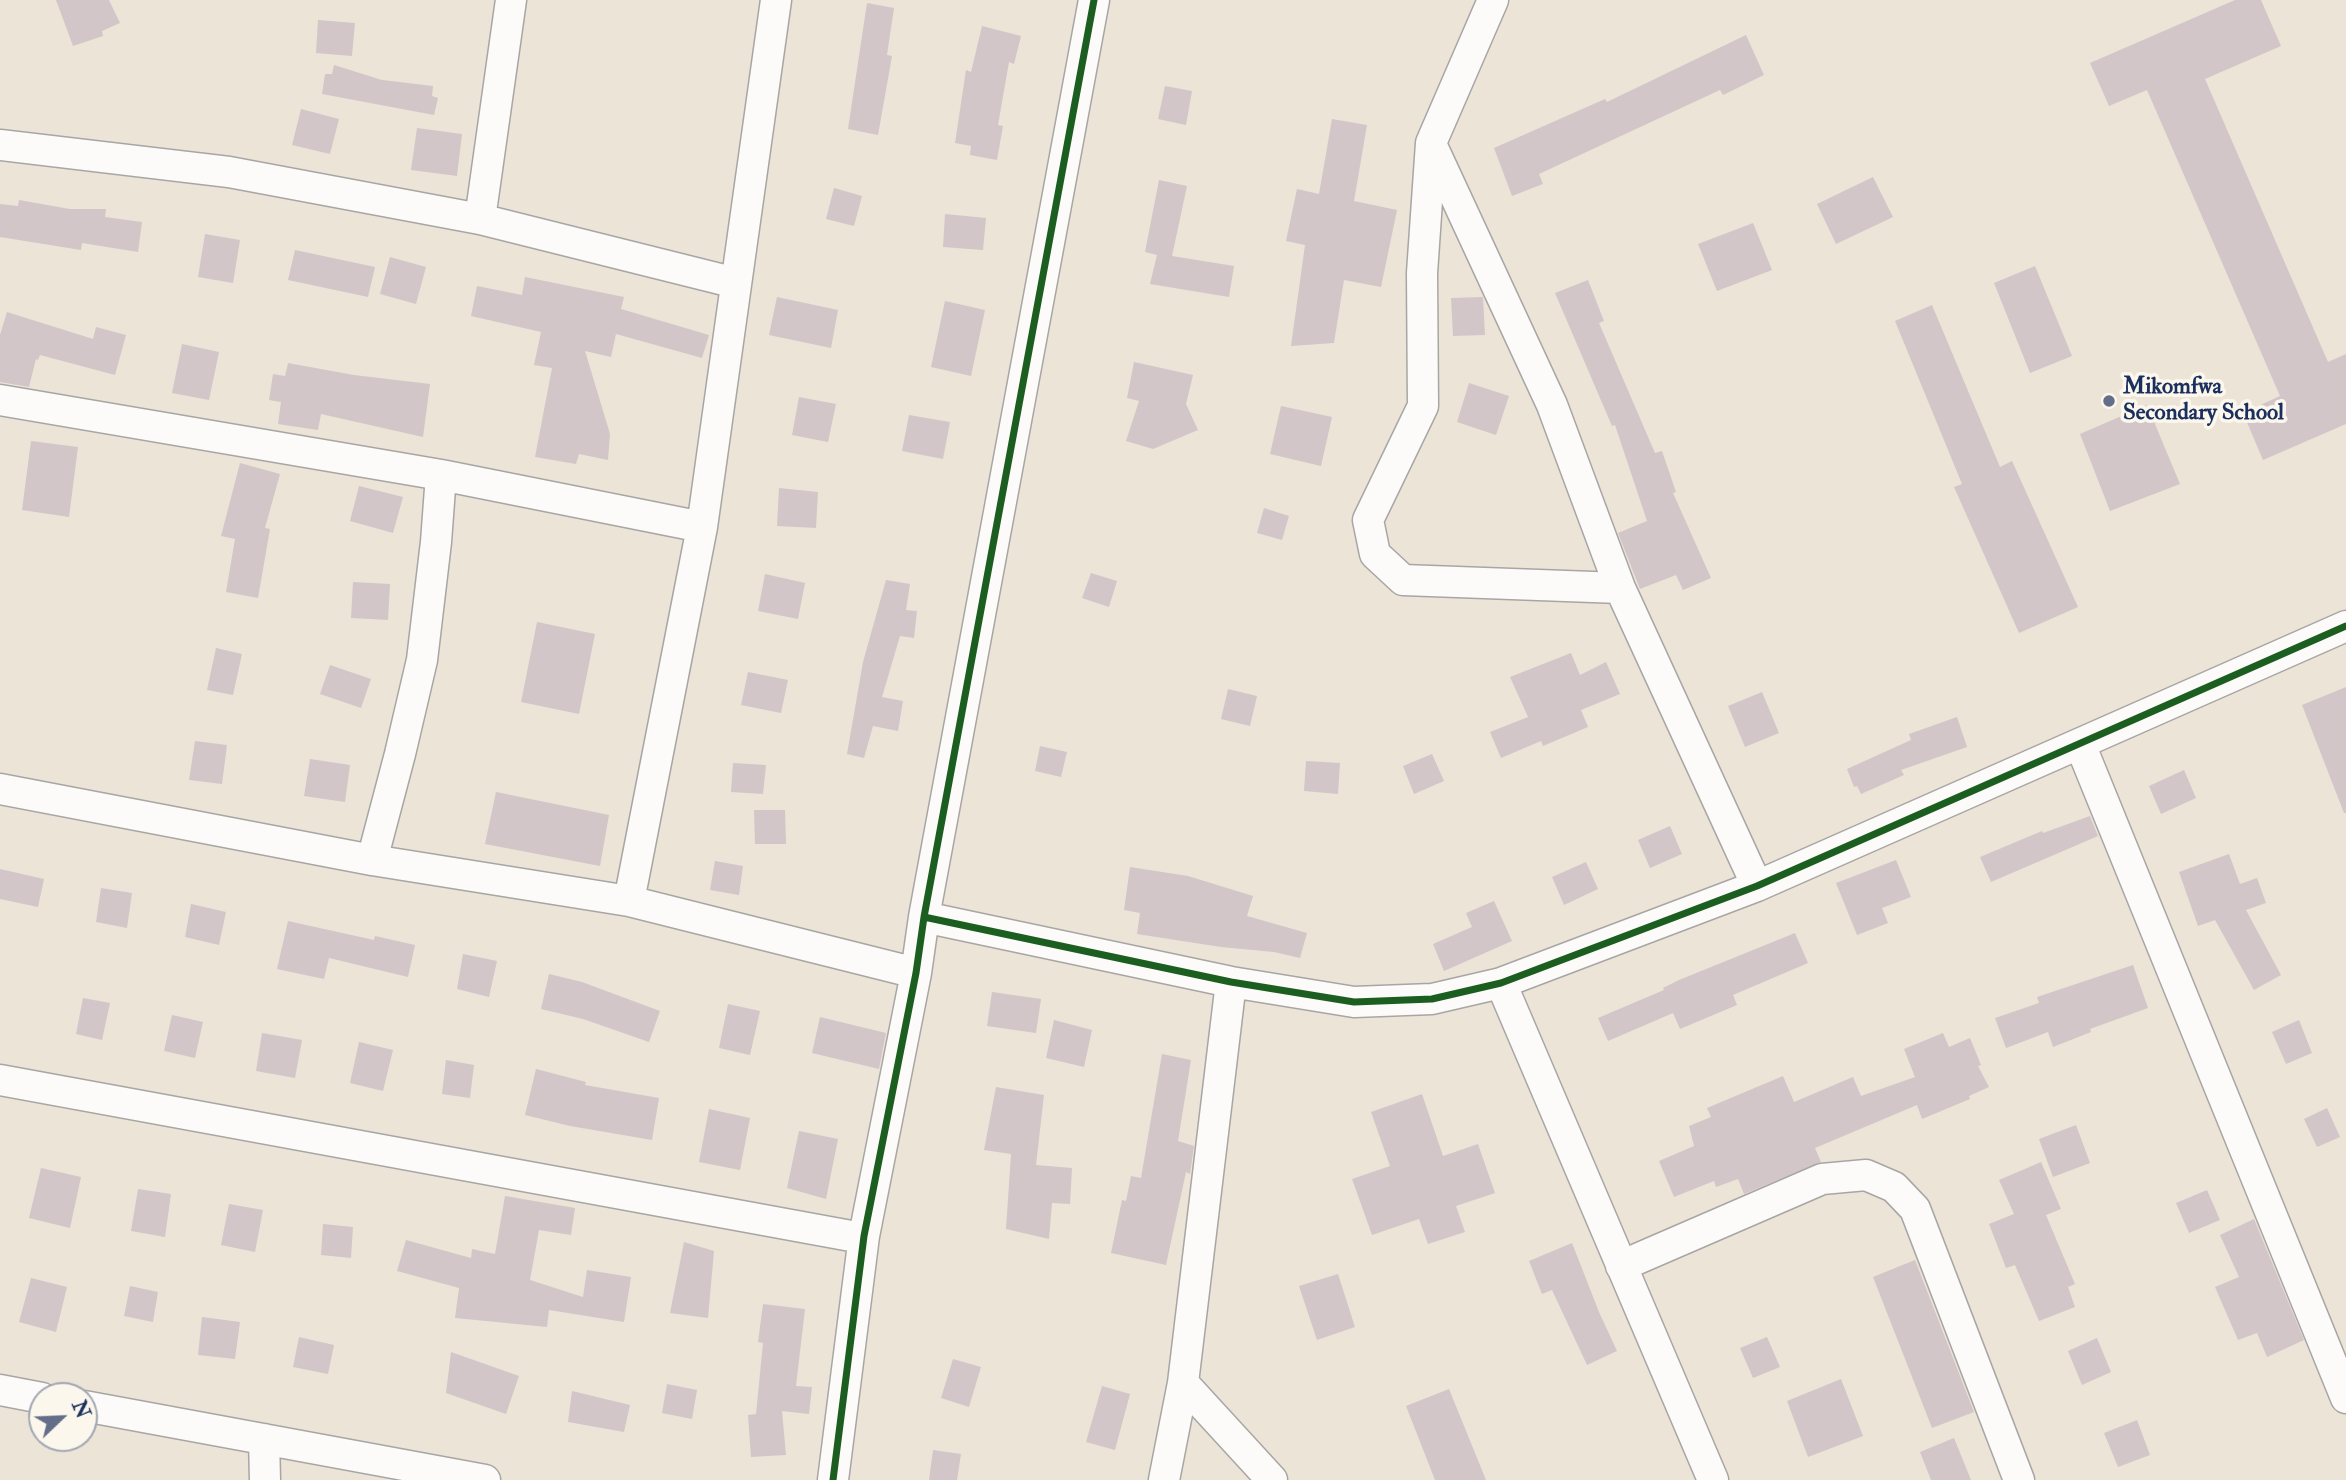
<!DOCTYPE html>
<html>
<head>
<meta charset="utf-8">
<style>
  body { margin:0 }
  #map { position:relative; width:2346px; height:1480px; overflow:hidden; background:#ece4d7; font-family:"IM FELL Double Pica",serif }
  canvas { display:block }
  .north { position:absolute; left:28px; top:1382px; width:70px; height:70px; box-sizing:border-box; background:#fbf7ec; border:2px solid #a1a7b3; border-radius:50%; rotate:67deg; font-size:19px; font-weight:700; line-height:28px; text-align:center; color:#1b2f5e }
  .north::after { content:''; display:block; margin:auto; width:24px; height:32px; background:#646e88; clip-path:polygon(50% 0,100% 100%,50% 72%,0 100%) }
</style>
</head>
<body>
<div id="map">
<canvas width="2346" height="1480"></canvas>
<div class="north">N</div>
</div>
<script>
const context = document.querySelector('canvas').getContext('2d');
context.lineJoin = 'round';
function fillPath(path, color) { context.fillStyle = color; context.fill(path, 'evenodd'); }
const poly = rows => new Path2D(rows.map(r => 'M' + r).join(''));
function stroke(path, color, width, dash) { context.strokeStyle = color; context.lineWidth = width; context.lineCap = dash ? 'butt' : 'round'; context.setLineDash(dash || []); context.stroke(path); }
function drawText(font, color, halo, rows, align = 'center') {
  context.font = font + ' "IM FELL Double Pica",serif'; context.lineWidth = 7; context.setLineDash([]); context.textBaseline = 'middle'; context.strokeStyle = halo; context.fillStyle = color; for (const [text, x, y, turn = 0] of rows) {
    context.save(); context.translate(x, y); context.rotate((+turn || 0) * Math.PI / 180); context.textAlign = isNaN(turn) ? turn : align; if (halo) context.strokeText(text, 0, 0); context.fillText(text, 0, 0); context.restore();
  }
}
const building = poly([
  [56,0,109,0,120,23,102,31,103,36,73,46],
  [2235,0,2261,0,2281,46,2205,79,2328,362,2346,354,2346,424,2263,460,2243,413,2280,396,2147,90,2109,106,2090,63],
  [867,3,894,8,887,55,892,56,878,135,848,129],
  [318,20,355,23,352,56,316,53],
  [982,26,1021,36,1014,64,1009,62,998,125,1003,126,997,160,970,155,971,146,955,143,966,70,971,72],
  [1746,35,1764,75,1723,95,1720,90,1539,174,1543,184,1512,196,1494,148,1605,99,1607,102],
  [334,65,382,80,433,86,432,96,438,98,434,115,322,94,325,74,332,74],
  [1165,86,1192,91,1186,125,1158,119],
  [301,109,339,119,330,154,292,145],
  [1332,119,1367,125,1354,201,1397,210,1381,287,1344,280,1334,343,1291,346,1305,245,1286,241,1297,189,1319,194],
  [417,128,462,134,457,176,411,170],
  [1873,177,1893,217,1836,244,1817,204],
  [1159,180,1187,186,1172,256,1234,266,1229,297,1150,284,1157,255,1145,252],
  [834,188,862,196,854,226,826,219],
  [19,200,70,209,106,209,105,217,142,222,138,252,82,243,81,250,0,237,0,204,18,206],
  [945,214,986,218,983,250,943,247],
  [1753,223,1772,270,1717,291,1698,244],
  [205,234,240,240,233,283,198,277],
  [295,250,375,267,368,297,288,280],
  [390,257,426,267,416,304,380,294],
  [2035,266,2072,356,2030,373,1994,283],
  [525,277,624,297,621,309,709,335,702,358,616,334,611,357,585,351,610,434,608,460,579,454,576,464,535,457,552,368,534,365,541,332,471,316,477,286,522,295],
  [1588,280,1604,321,1599,323,1655,453,1662,451,1676,492,1673,493,1711,578,1683,590,1676,575,1640,589,1618,533,1647,521,1615,425,1612,426,1555,293],
  [777,297,838,310,831,348,769,335],
  [1483,297,1485,335,1453,336,1451,298],
  [945,301,985,310,971,376,931,367],
  [1932,305,2000,467,2012,461,2078,607,2019,633,1954,487,1962,484,1895,321],
  [7,312,93,339,96,327,126,335,115,375,40,355,38,360,36,359,29,387,0,382,0,335],
  [182,344,219,352,209,400,172,393],
  [1134,362,1193,375,1186,404,1198,430,1153,449,1126,441,1139,401,1127,398],
  [288,363,354,375,430,384,423,437,321,414,318,430,278,424,281,402,269,400,273,374,285,376],
  [1469,383,1509,396,1496,435,1457,422],
  [799,397,836,404,828,442,792,435],
  [2147,405,2180,484,2110,511,2080,434],
  [1281,406,1332,417,1321,466,1270,454],
  [909,415,950,422,943,459,902,451],
  [31,441,78,447,69,517,22,510],
  [240,463,280,474,265,528,270,529,258,598,226,592,235,539,221,536],
  [359,486,403,497,393,533,350,521],
  [779,488,818,492,816,528,777,526],
  [1264,508,1289,516,1282,540,1257,533],
  [1091,573,1117,581,1109,607,1082,598],
  [765,574,805,583,798,619,758,611],
  [886,580,910,584,906,610,917,611,914,638,900,636,882,697,903,701,898,731,873,726,864,758,847,754,863,662],
  [353,582,390,584,388,620,351,618],
  [537,622,595,634,579,714,521,702],
  [216,648,242,654,233,695,207,690],
  [1571,653,1580,675,1606,662,1620,694,1581,710,1588,727,1543,746,1541,741,1501,758,1490,732,1528,717,1510,677],
  [330,665,371,679,361,708,320,694],
  [748,672,788,680,781,713,741,705],
  [2346,687,2346,813,2344,813,2302,705],
  [1228,689,1257,696,1250,726,1221,719],
  [1762,692,1779,733,1745,747,1728,706],
  [1957,717,1967,747,1901,770,1904,775,1861,794,1857,786,1854,787,1847,769,1911,740,1909,734],
  [195,741,227,745,222,784,189,780],
  [1040,746,1067,752,1061,777,1035,771],
  [1432,754,1444,781,1414,794,1403,766],
  [310,759,350,765,345,802,304,796],
  [1306,761,1340,763,1338,794,1304,791],
  [733,763,766,765,763,794,731,792],
  [2184,770,2196,798,2161,814,2149,786],
  [496,792,609,815,600,866,485,844],
  [754,810,785,810,786,844,755,844],
  [2090,816,2098,836,1991,882,1980,857,2042,831,2043,833],
  [1670,826,1682,854,1650,868,1638,840],
  [2229,854,2240,884,2257,878,2266,903,2246,910,2281,975,2254,990,2215,920,2198,926,2179,872],
  [1896,860,1911,897,1882,908,1888,923,1857,935,1836,883],
  [715,861,743,866,739,895,710,890],
  [1586,862,1598,889,1564,905,1552,877],
  [1130,867,1188,876,1253,896,1247,916,1307,933,1300,958,1274,952,1221,947,1137,934,1140,913,1124,910],
  [0,869,44,879,38,907,0,899],
  [101,888,132,893,127,928,96,922],
  [1494,901,1512,941,1444,971,1433,944,1472,927,1466,913],
  [191,904,226,912,219,945,185,937],
  [288,921,374,940,375,936,415,945,408,977,329,958,324,979,277,969],
  [1795,933,1808,963,1733,995,1737,1005,1680,1029,1673,1013,1608,1041,1598,1018,1664,990,1663,988,1679,980],
  [463,954,497,961,489,997,457,989],
  [2133,965,2148,1008,2090,1029,2091,1032,2053,1047,2048,1032,2006,1048,1995,1018,2039,1003,2037,997],
  [549,974,582,982,660,1011,649,1042,583,1019,541,1009],
  [992,992,1041,999,1036,1033,987,1026],
  [83,998,110,1003,102,1040,76,1034],
  [728,1004,760,1011,750,1055,719,1048],
  [172,1015,203,1022,195,1058,164,1051],
  [820,1017,886,1033,879,1069,812,1053],
  [1054,1020,1092,1030,1084,1067,1046,1058],
  [2299,1020,2312,1053,2286,1064,2272,1032],
  [262,1033,302,1040,295,1078,256,1071],
  [1943,1033,1949,1047,1970,1038,1981,1065,1978,1066,1989,1087,1969,1096,1970,1099,1922,1119,1917,1105,1815,1148,1821,1162,1744,1194,1738,1179,1716,1187,1714,1181,1674,1197,1659,1161,1694,1146,1689,1126,1711,1117,1707,1108,1783,1076,1794,1102,1853,1077,1861,1096,1915,1077,1904,1049],
  [359,1042,393,1050,383,1091,350,1083],
  [1162,1054,1191,1060,1178,1141,1194,1146,1190,1174,1186,1172,1166,1265,1111,1253,1122,1200,1126,1201,1131,1176,1141,1178],
  [446,1060,474,1065,470,1098,442,1094],
  [536,1069,586,1082,585,1085,659,1098,652,1140,570,1126,525,1115],
  [996,1087,1044,1095,1036,1165,1072,1168,1070,1204,1052,1203,1049,1239,1006,1229,1011,1154,984,1150],
  [1422,1094,1443,1156,1478,1144,1495,1193,1456,1206,1465,1232,1428,1244,1419,1219,1372,1235,1352,1179,1390,1166,1371,1112],
  [2327,1108,2340,1137,2317,1147,2304,1119],
  [709,1109,750,1118,740,1170,699,1162],
  [2076,1125,2090,1163,2053,1177,2039,1139],
  [799,1131,838,1139,826,1199,787,1188],
  [2041,1162,2061,1209,2046,1215,2075,1284,2068,1287,2075,1307,2039,1321,2015,1265,2006,1268,1989,1224,2014,1214,1999,1180],
  [41,1168,81,1177,70,1228,29,1218],
  [138,1189,171,1194,165,1237,131,1231],
  [2207,1190,2220,1220,2189,1233,2176,1203],
  [505,1196,575,1208,571,1235,539,1230,530,1280,583,1297,587,1270,631,1277,624,1322,549,1310,547,1327,455,1318,459,1288,397,1271,406,1240,471,1258,472,1249,495,1254],
  [229,1204,263,1210,255,1252,221,1245],
  [2254,1219,2304,1340,2267,1357,2257,1333,2238,1340,2215,1287,2239,1277,2220,1235],
  [323,1224,353,1227,351,1258,321,1255],
  [684,1242,714,1251,708,1318,670,1313],
  [1572,1243,1599,1312,1617,1351,1587,1365,1552,1290,1542,1294,1529,1261],
  [1915,1260,1974,1412,1932,1428,1873,1277],
  [1338,1274,1355,1327,1317,1340,1299,1286],
  [31,1278,67,1287,56,1332,19,1322],
  [130,1286,158,1292,153,1322,124,1316],
  [763,1304,805,1309,796,1386,812,1387,809,1414,782,1411,786,1455,751,1457,748,1415,756,1414,763,1343,758,1342],
  [202,1317,240,1322,235,1359,198,1355],
  [299,1337,334,1345,328,1374,293,1367],
  [1767,1337,1780,1367,1753,1378,1740,1348],
  [2097,1338,2111,1372,2082,1385,2068,1351],
  [451,1352,519,1376,506,1414,446,1393],
  [953,1359,981,1367,969,1407,941,1398],
  [1841,1379,1863,1436,1808,1457,1787,1401],
  [667,1384,697,1390,692,1419,662,1413],
  [1102,1386,1130,1394,1115,1450,1086,1442],
  [1449,1389,1486,1480,1435,1480,1406,1406],
  [572,1391,630,1405,624,1432,568,1422],
  [2137,1420,2150,1455,2118,1467,2104,1433],
  [1954,1438,1971,1480,1931,1480,1920,1452],
  [933,1450,961,1454,957,1480,929,1480]
]);
const minor = poly([
  [1493,0,1431,143,1422,273,1423,406,1368,520,1375,554,1403,580,1620,588],
  [0,145,229,172,480,219,736,283],
  [1432,146,1552,405,1620,588,1757,886],
  [480,219,511,0],
  [0,400,441,475,702,527],
  [2080,744,2346,1398],
  [0,789,372,860,629,901,916,973],
  [372,860,400,754,422,660,436,542,441,475],
  [629,901,702,527,776,0],
  [924,917,1231,982,1354,1002,1432,999,1501,983,1757,886,2346,626],
  [1501,983,1713,1480],
  [0,1080,851,1236,864,1236],
  [1621,1266,1822,1179,1866,1175,1894,1187,1915,1209,2019,1480],
  [1183,1383,1272,1480],
  [0,1390,42,1398],
  [84,1406,485,1480],
  [264,1439,265,1480],
  [833,1480,864,1236,916,973,924,917,1094,0],
  [1164,1480,1183,1383,1231,982]
]);
const cycleway = poly([
  [924,917,1231,982,1354,1002,1432,999,1501,983,1757,886,2346,626],
  [833,1480,864,1236,916,973,924,917,1094,0]
]);
const markers = [
  [2109,401,7,"#646e88"]
];
const poiNames = [
  ["Mikomfwa",2123,388],
  ["Secondary School",2123,414]
];
fillPath(building, '#d2c6c8');
stroke(minor, '#a8a6a4', 33);
stroke(minor, '#fcfbf9', 30);
stroke(cycleway, '#1b5e20', 7);
for (const [x, y, r, color] of markers) { const dot = new Path2D(); dot.arc(x, y, r, 0, 2 * Math.PI); context.fillStyle = color; context.fill(dot); stroke(dot, '#fbf7ec', 2.5); }
drawText('bold 23px', '#1b2f5e', '#fbf7ec', poiNames, 'left');
</script>
</body>
</html>
